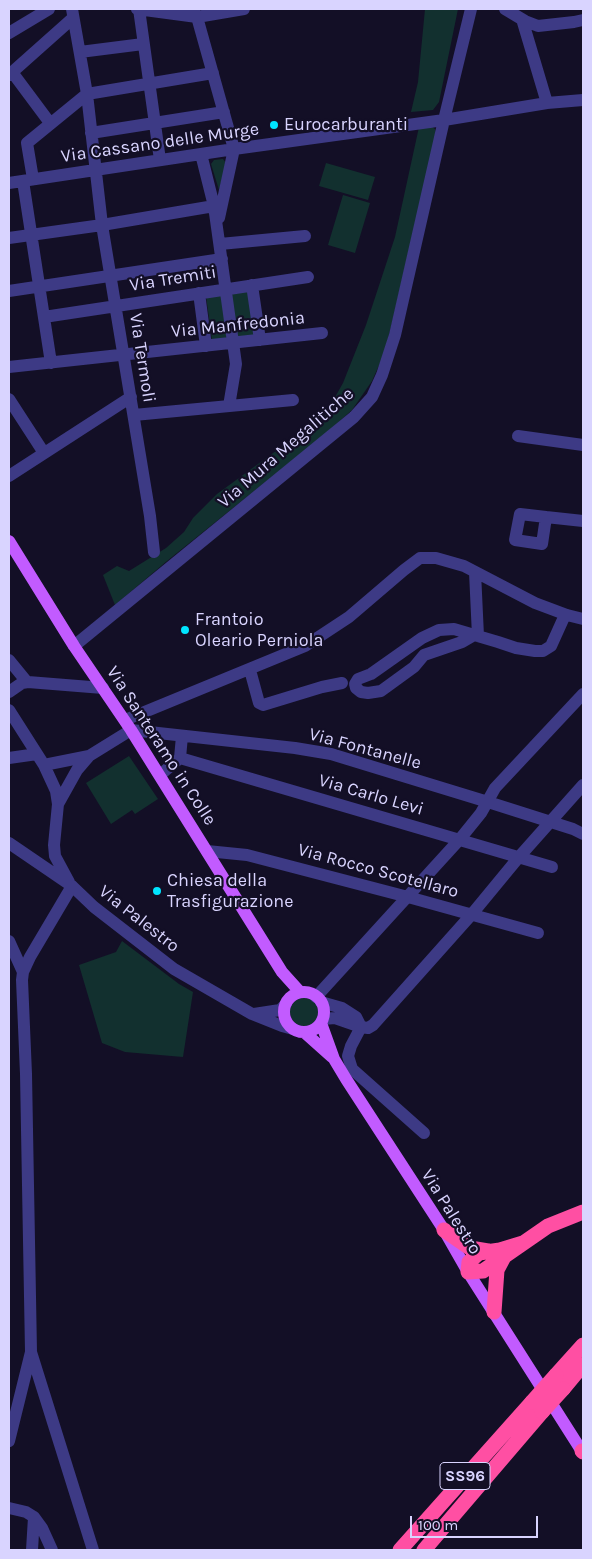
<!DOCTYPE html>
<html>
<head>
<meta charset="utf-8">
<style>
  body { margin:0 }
  #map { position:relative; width:592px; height:1559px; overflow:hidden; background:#130f26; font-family:Karla,sans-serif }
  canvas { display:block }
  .frame { position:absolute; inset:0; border:10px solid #d9d4ff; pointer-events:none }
  .scale { position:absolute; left:410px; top:1516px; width:128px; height:22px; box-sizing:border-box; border:2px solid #d9d4ff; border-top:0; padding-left:6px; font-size:15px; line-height:18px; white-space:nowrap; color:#d9d4ff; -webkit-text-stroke:4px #130f26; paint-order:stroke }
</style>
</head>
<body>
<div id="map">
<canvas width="592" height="1559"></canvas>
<div class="frame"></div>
<div class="scale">100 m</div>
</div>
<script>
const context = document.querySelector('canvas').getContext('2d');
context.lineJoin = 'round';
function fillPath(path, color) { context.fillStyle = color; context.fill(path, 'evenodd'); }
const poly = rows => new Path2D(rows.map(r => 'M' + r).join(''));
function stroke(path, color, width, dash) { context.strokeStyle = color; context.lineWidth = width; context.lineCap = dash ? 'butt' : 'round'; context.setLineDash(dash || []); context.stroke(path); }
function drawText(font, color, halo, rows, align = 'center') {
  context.font = font + ' Karla,sans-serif'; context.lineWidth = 4.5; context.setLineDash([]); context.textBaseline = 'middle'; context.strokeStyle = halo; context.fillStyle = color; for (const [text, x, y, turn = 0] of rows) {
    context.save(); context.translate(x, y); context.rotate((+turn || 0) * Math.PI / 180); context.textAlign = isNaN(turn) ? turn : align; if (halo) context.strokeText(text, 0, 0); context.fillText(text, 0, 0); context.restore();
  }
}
const green = poly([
  [425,9,458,9,439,102,433,110,411,112,418,82],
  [431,126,435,129,436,133,392,323,384,354,372,381,352,410,325,434,167,561,115,605,103,575,117,566,129,571,166,548,184,532,193,518,217,494,325,415,343,383,366,325,395,237,419,127],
  [223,159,226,163,219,190,211,164,214,160],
  [326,163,375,177,368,200,319,186],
  [343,195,370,203,355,253,328,245],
  [248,290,255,336,238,338,231,293],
  [221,294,227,338,212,340,206,296],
  [129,756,158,799,135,814,132,810,111,824,86,783],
  [122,941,179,984,193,992,183,1057,125,1052,102,1043,79,965,116,952],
  '290 1012a14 14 0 1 1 28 0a14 14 0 1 1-28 0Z'
]);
const minor = poly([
  [72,9,87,94,102,225,150,516,154,552],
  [137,9,197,17,244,9],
  [139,9,160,160],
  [192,9,197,17,234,149,219,218],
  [505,9,525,21,538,26,574,22,583,20],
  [522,19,547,103],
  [9,33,49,9],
  [80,52,143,44],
  [12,72,50,123],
  [9,75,73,18],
  [91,133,224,112],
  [201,154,214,206,236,364,229,406],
  [33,179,27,143,87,94,213,73],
  [23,181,51,363],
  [9,183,234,149,444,120,547,103,583,100],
  [9,238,102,225,214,206],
  [220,244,305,236],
  [252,285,260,340],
  [9,291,222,259],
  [199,293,206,346],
  [44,317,308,277],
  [9,367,322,333],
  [9,399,44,453],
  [134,415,293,400],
  [518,436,583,445],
  [9,476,131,397],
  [546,517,542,544,515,540,520,514,546,517,583,521],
  [475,572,478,636],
  [474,635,462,642,424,655,414,667,381,691,368,693,361,692,356,688,355,684,358,679,371,674,422,638,439,630,454,629,498,642,516,648,535,651,543,651,551,646,565,615],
  [74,646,354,417,372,397,382,375,395,335,444,120,471,9],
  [9,660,27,682],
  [250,670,259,703,263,705,322,687,342,683],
  [9,692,22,683,28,682,103,688],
  [9,710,44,765,56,791,58,804,54,845,55,856,69,882],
  [125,720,305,646,349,617,404,570,420,558,436,558,464,566,535,603,567,615,583,619],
  [9,758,37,754],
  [180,758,552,867],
  [44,765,89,756],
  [160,775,180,758,182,736],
  [58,804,77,770,89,756,131,730,295,748,331,754,488,802,573,829,583,834],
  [9,843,72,886,94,907,174,969,252,1014,282,1026,293,1029],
  [207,851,247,855,408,897,538,933],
  [72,886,30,957,23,972,22,980,26,1074,31,1352,93,1550],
  [9,941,23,972],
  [316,997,460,839,481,813,495,788,583,694],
  [321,1002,342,1008,356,1017,361,1027,335,1018,323,1019],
  [254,1014,280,1010,286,1004],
  [424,1133,352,1069,348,1056,351,1046,361,1027,368,1028,373,1025,472,914,519,857,583,785],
  [9,1441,31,1352],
  [9,1508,26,1512,34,1517,42,1528,52,1550],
  [32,1550,34,1517]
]);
const major = poly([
  [9,541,74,646,131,730,282,972,300,992],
  '284 1012a20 20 0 1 1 40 0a20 20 0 1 1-40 0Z',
  [321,1023,334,1059,346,1079,444,1230,468,1272,583,1453],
  [304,1032,332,1057]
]);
const highway = poly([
  [444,1230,470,1248,488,1251],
  [523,1243,500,1250,479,1253,469,1262,468,1272,483,1271,548,1226,583,1212],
  [494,1312,497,1270,505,1255],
  [556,1375,583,1345],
  [563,1389,583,1365],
  [582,1451,583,1452],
  [400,1550,532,1402],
  [424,1550,542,1412]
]);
const highwayBridge = poly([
  [532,1402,556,1375],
  [542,1412,563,1389]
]);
const markers = [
  [274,125,5,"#00e5ff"],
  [185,630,5,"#00e5ff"],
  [157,891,5,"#00e5ff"]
];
const shields = [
  [465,1476,50]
];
const shieldNames = [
  ["SS96",465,1476]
];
const poiNames = [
  ["Eurocarburanti",284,125],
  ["Frantoio",195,620],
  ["Oleario Perniola",195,641],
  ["Chiesa della",167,881],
  ["Trasfigurazione",167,902]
];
const streetNames = [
  ["Via Cassano delle Murge",160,143,-8],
  ["Via Tremiti",173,279,-9],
  ["Via Manfredonia",238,325,-6],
  ["Via Termoli",142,358,81],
  ["Via Mura Megalitiche",286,448,-41],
  ["Via Santeramo in Colle",161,746,57],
  ["Via Fontanelle",365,749,15],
  ["Via Carlo Levi",371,795,16],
  ["Via Rocco Scotellaro",378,871,15],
  ["Via Palestro",139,919,38],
  ["Via Palestro",451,1212,58]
];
fillPath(green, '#12302f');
stroke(minor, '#3d3a85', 12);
stroke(major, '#c25bff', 12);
stroke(highway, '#ff4fa3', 15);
stroke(highwayBridge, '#ff4fa3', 15);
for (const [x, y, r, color] of markers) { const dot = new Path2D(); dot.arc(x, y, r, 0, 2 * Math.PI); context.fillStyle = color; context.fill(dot); stroke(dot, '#130f26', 2); }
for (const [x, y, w] of shields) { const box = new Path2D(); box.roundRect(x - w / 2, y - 13.5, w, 27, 4); context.fillStyle = '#130f26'; context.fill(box); stroke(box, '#d9d4ff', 1); }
drawText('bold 16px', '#d9d4ff', null, shieldNames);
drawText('18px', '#d9d4ff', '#130f26', poiNames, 'left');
drawText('18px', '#d9d4ff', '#130f26', streetNames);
</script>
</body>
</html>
